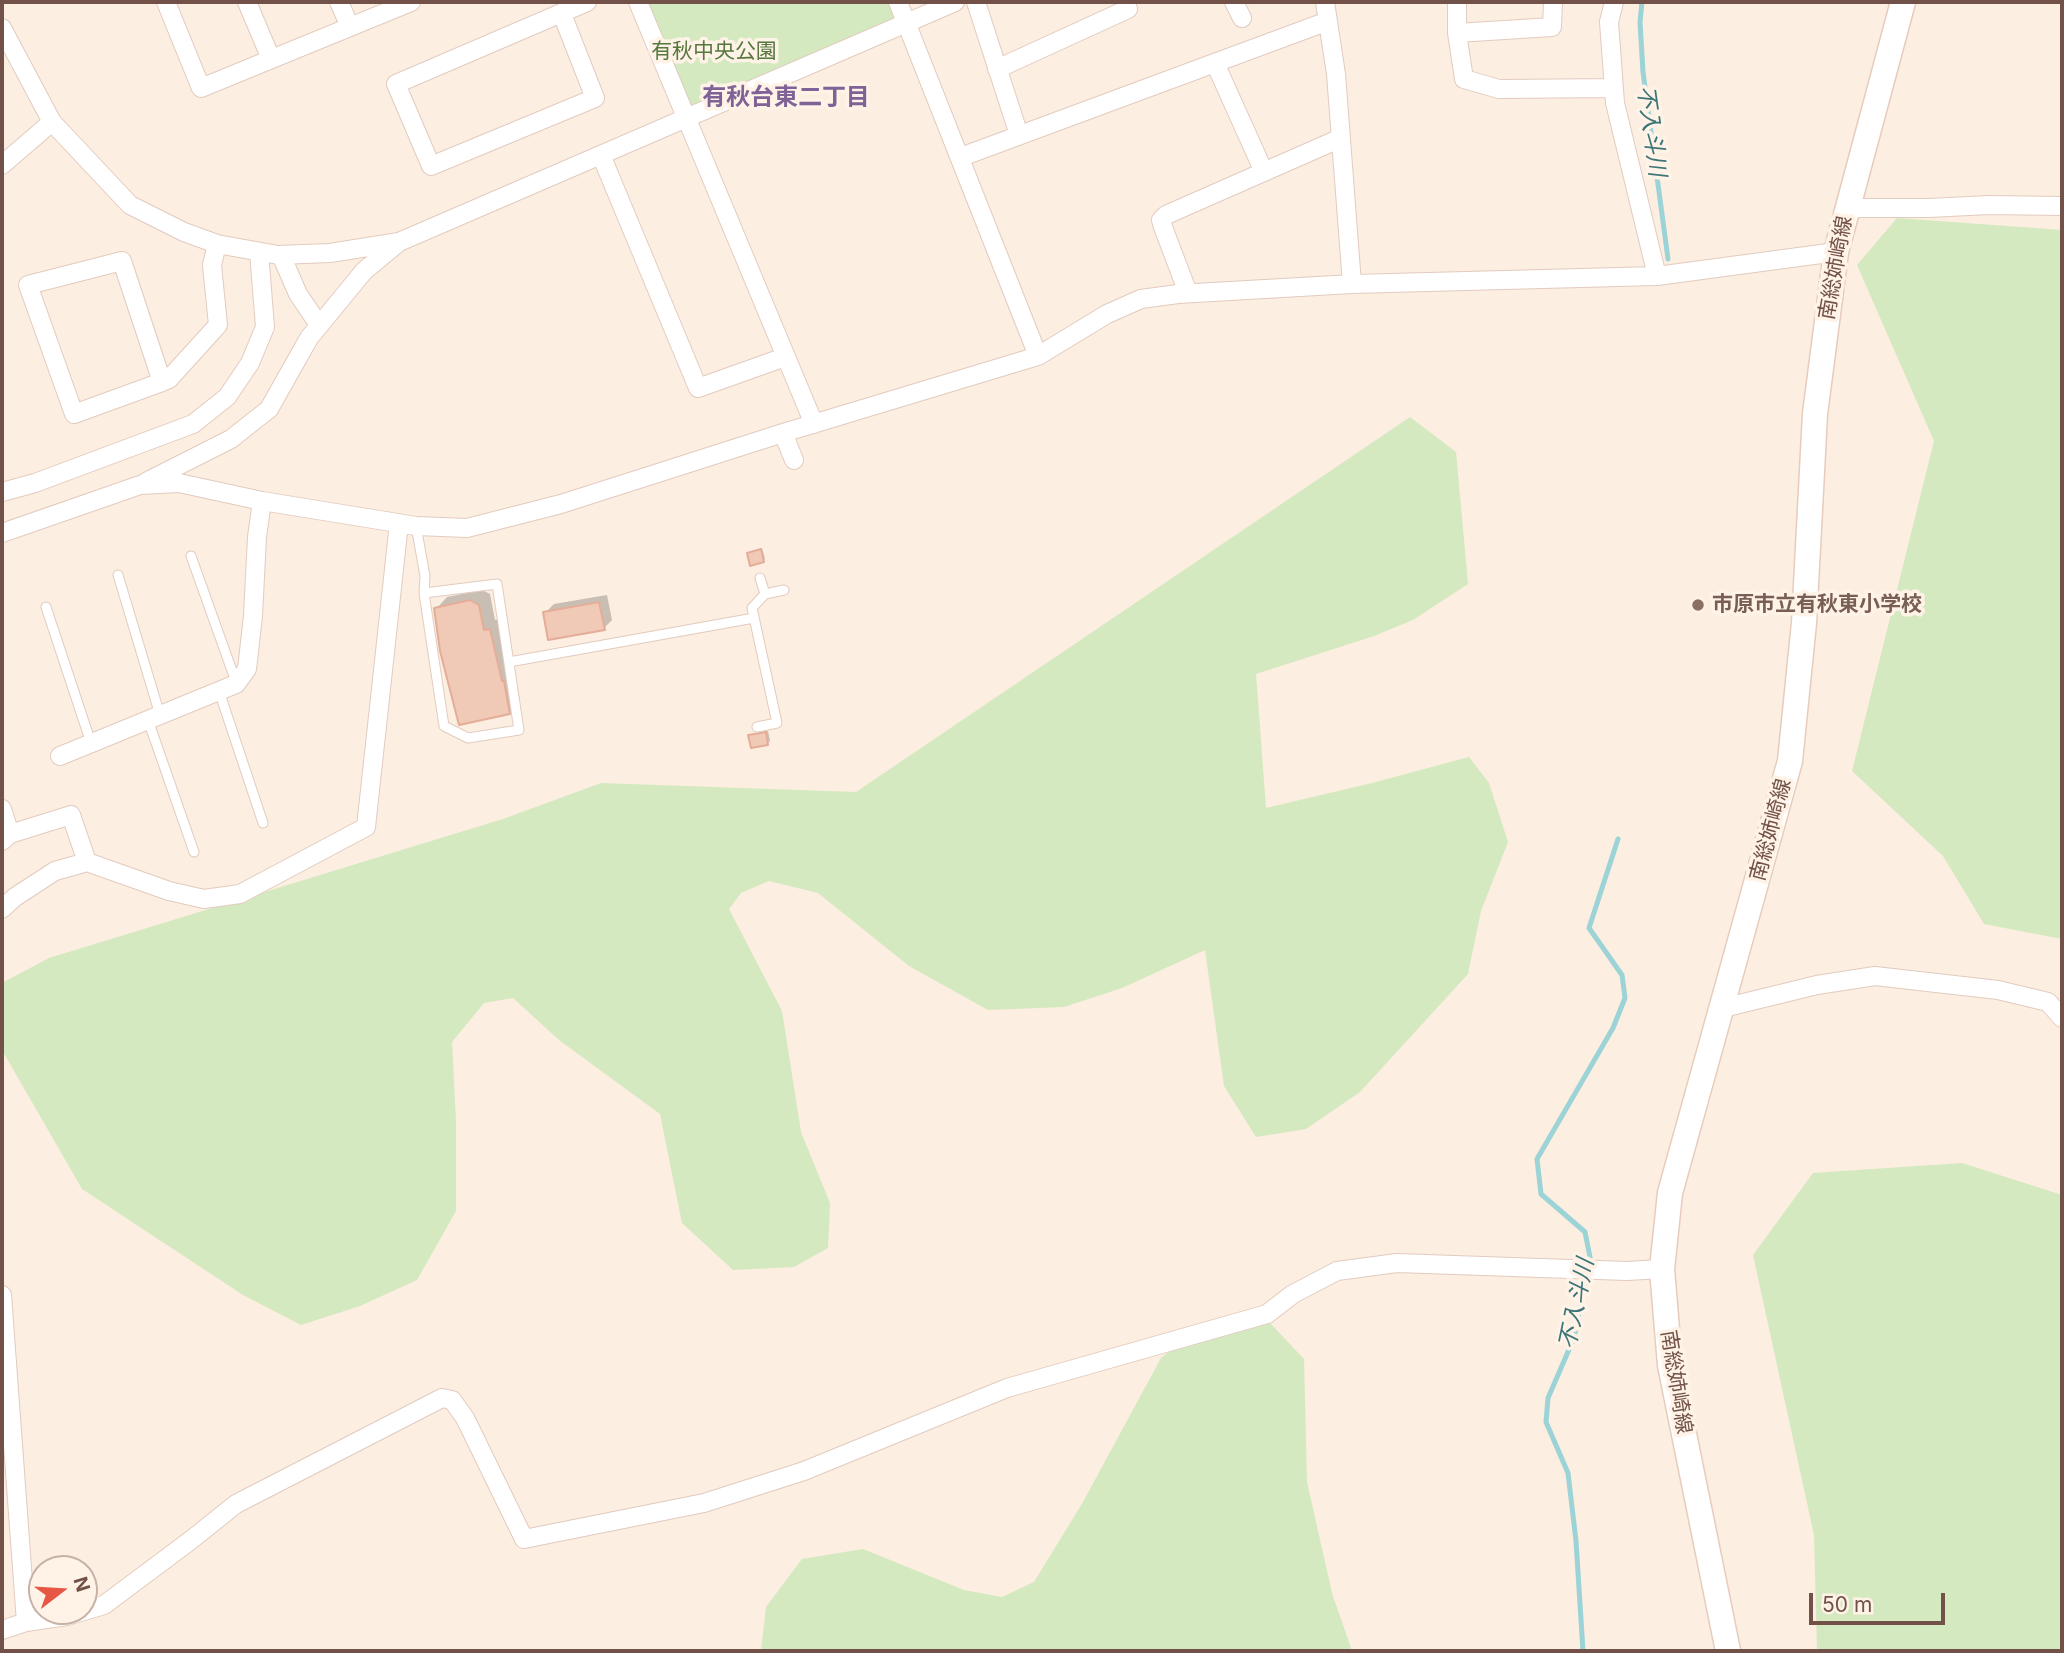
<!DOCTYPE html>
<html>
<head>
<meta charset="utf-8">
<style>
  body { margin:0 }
  #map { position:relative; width:2064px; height:1653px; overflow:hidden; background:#fceee0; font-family:Inter,sans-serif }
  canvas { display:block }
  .frame { position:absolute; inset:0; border:4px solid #725248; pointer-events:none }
  .north { position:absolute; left:28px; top:1555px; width:70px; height:70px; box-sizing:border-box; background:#fff2e6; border:2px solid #c7b2a7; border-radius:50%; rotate:73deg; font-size:19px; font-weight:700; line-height:28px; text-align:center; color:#725248 }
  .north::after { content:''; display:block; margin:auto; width:24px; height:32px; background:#e75844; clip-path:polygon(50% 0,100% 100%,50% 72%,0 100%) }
  .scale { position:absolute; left:1809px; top:1593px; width:136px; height:32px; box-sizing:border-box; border:4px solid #725248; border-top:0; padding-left:9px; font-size:21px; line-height:24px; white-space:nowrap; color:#725248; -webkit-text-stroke:5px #fff2e6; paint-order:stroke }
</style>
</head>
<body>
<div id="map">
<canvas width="2064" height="1653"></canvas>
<div class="frame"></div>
<div class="north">N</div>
<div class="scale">50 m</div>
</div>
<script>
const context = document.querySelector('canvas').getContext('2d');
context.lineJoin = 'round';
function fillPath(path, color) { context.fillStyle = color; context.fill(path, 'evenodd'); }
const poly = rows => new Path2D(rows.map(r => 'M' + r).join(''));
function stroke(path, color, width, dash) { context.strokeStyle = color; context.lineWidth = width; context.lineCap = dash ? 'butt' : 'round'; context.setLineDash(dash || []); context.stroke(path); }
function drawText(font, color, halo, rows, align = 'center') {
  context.font = font + ' Inter,"Noto Sans JP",sans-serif'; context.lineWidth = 7; context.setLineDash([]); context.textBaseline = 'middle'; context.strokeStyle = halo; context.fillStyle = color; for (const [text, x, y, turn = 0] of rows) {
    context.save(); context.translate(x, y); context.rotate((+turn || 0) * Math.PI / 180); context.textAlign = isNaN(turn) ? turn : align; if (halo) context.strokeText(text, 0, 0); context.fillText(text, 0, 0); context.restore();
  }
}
const green = poly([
  [638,2,898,2,907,24,685,118],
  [1897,218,2062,230,2062,939,1984,924,1943,856,1852,771,1934,441,1857,265],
  [1410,417,1456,452,1468,584,1413,620,1374,636,1256,674,1266,808,1372,783,1469,757,1489,783,1508,842,1481,911,1468,974,1360,1092,1306,1129,1256,1137,1224,1086,1205,950,1122,988,1064,1007,988,1010,909,966,818,893,769,881,741,893,729,909,782,1011,801,1132,830,1203,828,1248,794,1267,733,1270,682,1223,660,1114,559,1040,513,998,484,1003,452,1042,456,1122,456,1211,417,1280,360,1306,301,1325,243,1295,82,1189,2,1050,2,983,49,958,503,819,601,783,856,792],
  [1962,1163,2062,1195,2062,1651,1817,1651,1814,1535,1753,1255,1813,1173],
  [1206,1322,1270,1323,1304,1359,1307,1482,1332,1593,1352,1651,761,1651,766,1607,802,1559,863,1549,964,1590,1002,1597,1034,1582,1083,1502,1161,1358]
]);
const shadow = poly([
  [762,548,765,559,763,561,749,553],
  [482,590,490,594,495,620,501,619,513,671,515,670,520,701,509,713,436,609,447,597],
  [607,595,612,620,604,628,545,613,554,604],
  [768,731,770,741,768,743,750,735]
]);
const stream = poly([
  [1642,2,1640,22,1643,72,1668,259],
  [1583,1651,1576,1541,1568,1473,1546,1422,1548,1398,1574,1338,1590,1257,1585,1232,1541,1194,1537,1159,1613,1028,1625,998,1622,975,1589,928,1618,839]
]);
const building = poly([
  [761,549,764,562,750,566,747,553,761,549],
  [470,600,479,605,484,630,490,629,502,681,504,681,510,714,459,725,440,651,434,608,470,600],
  [599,602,605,630,548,640,543,612,599,602],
  [766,732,768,745,751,748,748,735,766,732]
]);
const service = poly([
  [416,526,425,576,424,593,497,584,519,730,468,738,444,726,424,593],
  [191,556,236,682],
  [118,575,160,715],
  [760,578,765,594],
  [46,607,91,743],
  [509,662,754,618],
  [219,691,263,823],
  [148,720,194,852],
  [757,727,777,723,752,608,765,594,784,590]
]);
const minor = poly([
  [166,2,201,88,411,2],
  [247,2,271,59],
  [339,2,350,27],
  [638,2,814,424],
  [898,2,1038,356],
  [976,2,1019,135],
  [1234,2,1242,18],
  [1325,2,1336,74,1352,284],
  [1457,2,1457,33,1464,79,1499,89,1614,88],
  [1614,2,1609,22,1615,103,1657,276],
  [562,14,595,98,431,166,396,84,587,2],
  [2,28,52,122,130,205,184,232,217,244,278,255,330,253,399,242,955,2],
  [1457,33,1552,27,1553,2],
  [1215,63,1264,172],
  [997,69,1128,9],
  [601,155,698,388,785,357],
  [961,157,1328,21],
  [2,165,52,122],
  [1847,208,1929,208,1989,205,2062,206],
  [281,255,298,294,319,325],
  [1188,293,1163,227,1161,220,1166,215,1341,138],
  [162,382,122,261,28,285,74,414,162,382,169,379,218,325,212,265,217,244],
  [783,433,794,460],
  [146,482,231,439,269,409,309,338,364,271,399,242],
  [2,492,35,483,193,424,227,397,250,363,265,327,259,252],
  [2,533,140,485,179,483,262,501,416,526,467,528,561,504,783,433,1038,356,1107,314,1141,299,1178,294,1352,284,1657,276,1836,252],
  [60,756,236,684,247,669,253,616,257,537,262,501],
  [2,809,10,834],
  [2,841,10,834,71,815,87,862],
  [2,909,15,897,55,871,87,862,169,891,204,899,240,894,366,827,399,523],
  [1723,1008,1817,985,1875,976,1998,990,2048,1002,2062,1018],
  [2,1295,26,1622],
  [2,1630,26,1622,67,1616,104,1605,191,1540,236,1504,442,1398,452,1400,465,1418,524,1539,704,1503,804,1471,1007,1388,1267,1314,1293,1294,1337,1271,1397,1263,1627,1271,1662,1269]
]);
const secondary = poly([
  [1728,1651,1670,1365,1662,1269,1670,1193,1790,761,1804,623,1815,414,1836,252,1903,2]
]);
const markers = [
  [1698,605,7,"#8d6e63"]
];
const parkNames = [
  ["有秋中央公園",714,52]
];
const streetNames = [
  ["南総姉崎線",1836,268,-80],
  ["南総姉崎線",1771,830,-75],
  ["南総姉崎線",1676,1382,81]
];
const educationNames = [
  ["市原市立有秋東小学校",1712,605]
];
const waterNames = [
  ["不入斗川",1651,131,82],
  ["不入斗川",1577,1304,-78]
];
const quarterNames = [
  ["有秋台東二丁目",786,98]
];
fillPath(green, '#d4e9bf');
fillPath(shadow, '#0003');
stroke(stream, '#9bd3d7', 5);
fillPath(building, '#f1c9b7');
stroke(building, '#e4ad98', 2);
stroke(service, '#e2cbbf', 11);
stroke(minor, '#e2cbbf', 20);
stroke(secondary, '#e7ccbc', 27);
stroke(service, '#fff', 9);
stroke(minor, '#fff', 18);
stroke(secondary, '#fff', 24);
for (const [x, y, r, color] of markers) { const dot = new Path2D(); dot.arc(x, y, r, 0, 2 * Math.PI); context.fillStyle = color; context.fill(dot); stroke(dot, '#fff2e6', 2.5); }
drawText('21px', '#567840', '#fff2e6', parkNames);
drawText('21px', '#725248', '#fff2e6', streetNames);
drawText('bold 21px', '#785e54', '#fff2e6', educationNames, 'left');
drawText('italic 23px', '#3c7478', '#fff2e6', waterNames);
drawText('bold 24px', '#806396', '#fff2e6', quarterNames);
</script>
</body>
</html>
